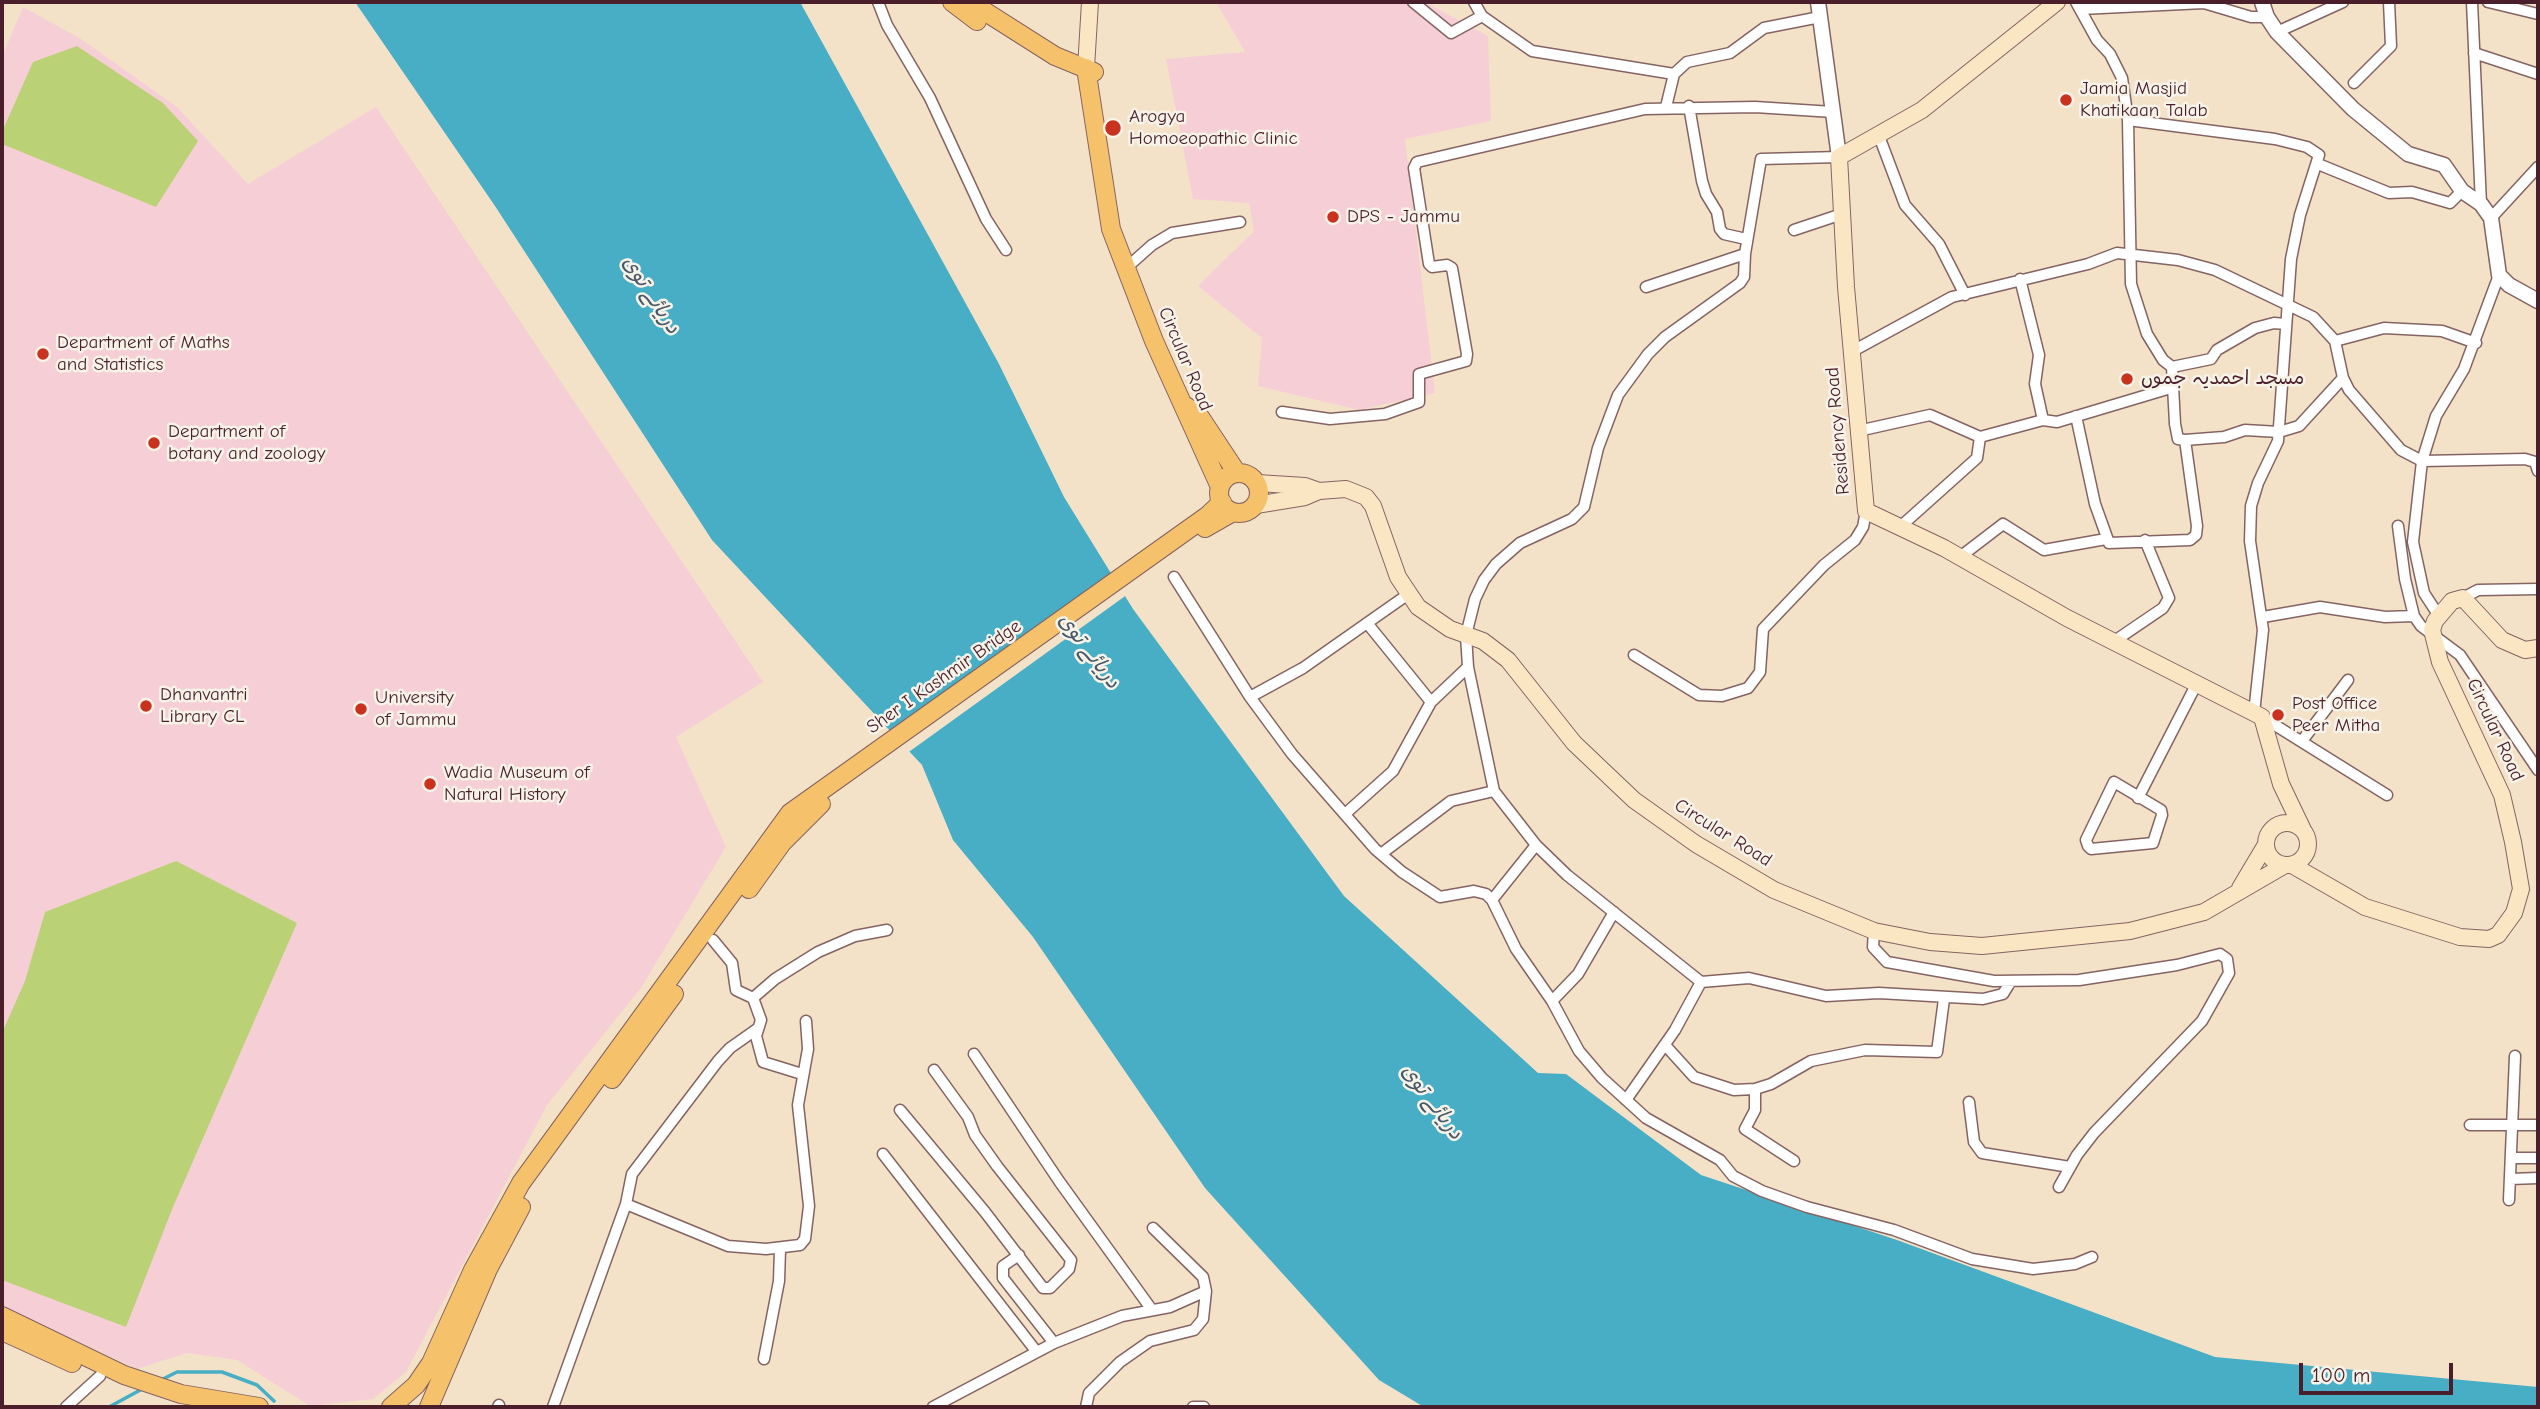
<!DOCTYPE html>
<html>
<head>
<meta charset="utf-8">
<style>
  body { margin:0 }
  #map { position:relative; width:2540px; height:1409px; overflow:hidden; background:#f3e2c8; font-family:"Comic Neue",sans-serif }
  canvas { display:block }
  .frame { position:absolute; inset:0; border:4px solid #4a1f2b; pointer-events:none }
  .scale { position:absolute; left:2299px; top:1363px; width:154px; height:32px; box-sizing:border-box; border:4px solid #4a1f2b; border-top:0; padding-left:9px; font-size:21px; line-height:24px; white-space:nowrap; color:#4a1f2b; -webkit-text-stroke:5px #f7f3e8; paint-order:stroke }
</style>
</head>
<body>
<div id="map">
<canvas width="2540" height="1409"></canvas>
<div class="frame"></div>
<div class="scale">100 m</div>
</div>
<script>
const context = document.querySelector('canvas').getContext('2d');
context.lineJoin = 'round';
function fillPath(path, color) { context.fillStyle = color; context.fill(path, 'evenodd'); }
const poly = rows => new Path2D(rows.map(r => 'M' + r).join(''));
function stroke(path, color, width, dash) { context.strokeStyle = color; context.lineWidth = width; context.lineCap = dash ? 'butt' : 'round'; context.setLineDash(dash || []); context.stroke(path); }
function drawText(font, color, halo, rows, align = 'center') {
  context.font = font + ' "Comic Neue","Playpen Sans Arabic",sans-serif'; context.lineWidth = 5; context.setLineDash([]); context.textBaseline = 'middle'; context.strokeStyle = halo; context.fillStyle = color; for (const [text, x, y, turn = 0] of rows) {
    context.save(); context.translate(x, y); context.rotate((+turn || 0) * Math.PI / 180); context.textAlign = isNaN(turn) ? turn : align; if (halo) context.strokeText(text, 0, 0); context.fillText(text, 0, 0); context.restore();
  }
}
const built = poly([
  [1216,2,1425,2,1488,36,1491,121,1405,139,1435,393,1359,410,1258,386,1262,338,1198,286,1254,231,1249,203,1193,199,1166,59,1245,52],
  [23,7,81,39,177,107,248,184,376,107,763,682,676,737,726,847,641,988,547,1105,406,1372,373,1399,310,1406,237,1360,187,1353,137,1369,2,1306,2,57]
]);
const green = poly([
  [77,46,163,103,198,141,156,207,2,144,2,132,33,62],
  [176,861,297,923,173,1207,126,1327,2,1280,2,1033,25,981,45,912]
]);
const water = poly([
  [355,2,800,2,999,364,1064,497,1133,609,1344,896,1538,1073,1566,1074,1701,1175,1897,1240,2215,1357,2538,1387,2538,1407,1424,1407,1379,1380,1205,1188,1033,937,953,840,922,765,712,540,495,206]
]);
const pier = poly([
  [1114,572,1128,594,906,754,888,734]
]);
const stream = poly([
  [161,1380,177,1372,222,1372,257,1385,274,1401],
  [109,1407,144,1388]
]);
const minor = poly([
  [878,2,887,25,930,98,986,219,1006,250],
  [1413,2,1451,33,1482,16],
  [1474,2,1482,16,1532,51,1674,74],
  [2076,2,2097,40,2110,54,2122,78,2128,120,2131,284,2147,334,2163,360,2172,367,2175,424,2178,439,2185,440],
  [2472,2,2481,204],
  [2488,2,2538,14],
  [2081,9,2204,3,2251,17,2267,17],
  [2277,32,2343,2],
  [2474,53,2538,74],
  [2354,83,2391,46,2389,2],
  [1689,106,1702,181,1706,194,1717,212,1720,229,1724,234,1746,239],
  [1666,107,1674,74,1687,62,1730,53,1764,28,1820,17],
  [2128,120,2275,139,2307,147,2319,155,2300,215,2291,259,2278,441,2258,483,2251,506,2250,541,2263,630,2254,713],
  [1879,136,1905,205,1939,244,1965,295],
  [2318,164,2389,193,2412,192,2450,203,2462,191],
  [2491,218,2538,167],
  [1794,230,1842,214],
  [1745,254,1761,159,1839,157],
  [1125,269,1152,245,1172,233,1240,222],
  [2020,279,2039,355,2035,384,2043,420],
  [1646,287,1745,254,1744,277,1740,283,1665,337,1648,354,1618,395,1598,448,1584,507,1572,519,1520,543,1496,564,1484,580,1475,599,1466,635,1468,667,1494,791,1536,845,1567,875,1701,982,1749,978,1826,996,1879,993,1983,999,2003,994,2011,981],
  [2335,341,2384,328,2442,331,2476,343],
  [1851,352,1952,297,2088,264,2117,253,2178,260,2215,270,2313,317,2335,341,2343,378,2349,390,2401,450,2422,461,2525,459,2535,462,2538,471],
  [2172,367,2211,359,2217,350,2255,328,2274,323,2285,324],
  [1282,412,1330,419,1385,414,1419,402,1419,374,1466,361,1467,354,1452,268,1447,265,1432,267,1429,264,1414,168,1417,162,1645,109,1755,107,1833,112],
  [2076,416,2095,504,2109,543,2190,540,2196,535,2197,526,2185,440,2224,437,2245,430,2279,432,2299,426,2343,378],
  [1858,431,1930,415,1980,437,2043,420,2057,422,2174,387],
  [2398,526,2405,579,2414,616,2421,626,2460,655,2538,770],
  [1900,527,1977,458,1980,437],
  [1960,557,2003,524,2044,550,2106,539],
  [1174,577,1250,697,1292,754,1375,849,1402,872,1440,897,1474,891,1486,894,1492,900,1516,949,1552,1001,1579,1051,1602,1078,1646,1118,1720,1160,1733,1176,1762,1191,1807,1207,1894,1230,1972,1259,2033,1269,2075,1264,2092,1257],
  [2463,598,2478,590,2538,589],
  [2439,616,2424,593,2413,542,2422,461,2436,416,2464,369,2499,275],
  [2263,617,2320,607,2385,617,2414,616],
  [1367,623,1431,702],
  [2113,642,2163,608,2169,598,2145,540],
  [1634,655,1699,695,1722,696,1748,688,1760,672,1763,629,1824,565,1855,540,1863,527,1866,511],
  [1250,697,1303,668,1407,595],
  [2262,717,2387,795],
  [2302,741,2348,680],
  [2114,782,2161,810,2162,815,2153,843,2091,849,2088,846,2086,840,2114,782],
  [2138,798,2196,685],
  [1345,814,1393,771,1431,702,1468,667],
  [1381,854,1451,801,1494,791],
  [1492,900,1536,845],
  [1874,931,1873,947,1887,962,1994,981,2079,980,2177,965,2220,954,2227,959,2229,973,2202,1021,2094,1133,2077,1155,2059,1187],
  [713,940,732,963,736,990,753,998],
  [1552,1001,1578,974,1614,912],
  [1665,1045,1694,1077,1734,1090,1755,1089,1771,1084,1811,1061,1865,1050,1937,1052,1944,999],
  [974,1054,1059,1181,1152,1310],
  [802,1074,763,1062,756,1036,761,1020,753,998,775,979,818,952,855,936,887,930],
  [1755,1089,1755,1110,1745,1129,1794,1161],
  [1626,1100,1675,1030,1701,982],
  [1969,1102,1974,1142,1982,1153,2070,1167],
  [900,1110,985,1212,1043,1288,1050,1288,1069,1269,1071,1260,997,1166,975,1135,968,1117,934,1070],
  [2470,1125,2538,1125],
  [883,1154,1036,1351],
  [2511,1158,2538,1158],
  [2510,1179,2538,1178],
  [2509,1200,2515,1056],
  [626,1204,728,1246,766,1249,800,1245,805,1239,809,1206,798,1105,808,1049,806,1021],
  [1019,1255,1003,1266,1003,1278,1054,1343],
  [764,1359,779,1281,780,1249],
  [66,1407,100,1376],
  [498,1407,499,1405],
  [553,1407,626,1204,632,1174,718,1061,730,1048,757,1029],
  [933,1407,1054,1343,1122,1316,1170,1307,1206,1291],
  [1086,1407,1089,1393,1120,1362,1150,1341,1194,1330,1203,1319,1206,1291,1203,1277,1153,1228],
  [1193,1407,1204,1407]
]);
const tertiary = poly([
  [1818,2,1839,157],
  [2262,2,2267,17,2277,32,2353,109,2408,154,2444,165,2462,191,2481,204,2491,218,2499,275,2509,285,2538,301]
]);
const secondary = poly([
  [2057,2,1922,110,1839,157,1846,287,1866,511,1944,548,2067,618,2262,717,2281,784,2303,830],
  [1086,68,1090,2],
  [1257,483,1305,486,1319,491],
  [1256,505,1305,497,1319,491,1346,489,1366,497,1373,506,1398,577,1418,607,1450,629,1483,641,1508,660,1574,743,1634,800,1696,844,1774,890,1874,931,1930,942,1982,946,2130,931,2204,912,2285,865],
  '2266 844a21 21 0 1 1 42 0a21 21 0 1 1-42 0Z',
  [2292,865,2365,907,2460,937,2489,939,2498,935,2514,913,2521,889,2513,842,2502,795,2440,662,2432,630,2435,621,2452,601,2463,598,2502,640,2525,650,2538,648],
  [2240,888,2265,846]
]);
const primary = poly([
  [952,2,977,21],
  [970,2,1055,56,1094,72],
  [1086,68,1111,229,1154,341,1220,487],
  [1184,405,1198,414,1237,473],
  '1219 493a20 20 0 1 1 40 0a20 20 0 1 1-40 0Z',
  [1205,528,1233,512],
  [749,889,782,843,821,804],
  [612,1079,674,994],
  [2,1316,124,1375,181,1394,259,1407],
  [2,1331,72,1363],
  [391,1407,416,1385,431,1363,473,1270,521,1183,790,813,1207,516,1222,502],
  [429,1407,488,1269,521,1207]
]);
const markers = [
  [2066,100,7,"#c8321e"],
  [1113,128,9,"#c8321e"],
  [1333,217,7,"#c8321e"],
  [43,354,7,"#c8321e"],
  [2127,379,7,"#c8321e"],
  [154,443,7,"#c8321e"],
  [146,706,7,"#c8321e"],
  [361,709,7,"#c8321e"],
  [2278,715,7,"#c8321e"],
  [430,784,7,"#c8321e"]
];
const poiNames = [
  ["Jamia Masjid",2080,89],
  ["Khatikaan Talab",2080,111],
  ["Arogya",1129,117],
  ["Homoeopathic Clinic",1129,139],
  ["DPS - Jammu",1347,217],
  ["Department of Maths",57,343],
  ["and Statistics",57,365],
  ["مسجد احمدیہ جموں",2141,379],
  ["Department of",168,432],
  ["botany and zoology",168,454],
  ["Dhanvantri",160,695],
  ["Library CL",160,717],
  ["University",375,698],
  ["of Jammu",375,720],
  ["Post Office",2292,704],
  ["Peer Mitha",2292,726],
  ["Wadia Museum of",444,773],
  ["Natural History",444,795]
];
const streetNames = [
  ["Circular Road",1185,359,67],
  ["Residency Road",1838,431,-95],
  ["Sher I Kashmir Bridge",944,677,-35],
  ["Circular Road",2495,730,65],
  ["Circular Road",1723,833,32]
];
const waterNames = [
  ["دریائے توی",651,295,57],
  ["دریائے توی",1089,651,53],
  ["دریائے توی",1432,1102,53]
];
fillPath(built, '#f6cfd6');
fillPath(green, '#bbd175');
fillPath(water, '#47aec6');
fillPath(pier, '#f3e2c8');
stroke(stream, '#47aec6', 3.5);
stroke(minor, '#856362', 13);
stroke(tertiary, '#856362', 17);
stroke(secondary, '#856362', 18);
stroke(primary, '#856362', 20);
stroke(minor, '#fff', 10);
stroke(tertiary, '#fff', 14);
stroke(secondary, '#fbe6c4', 16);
stroke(primary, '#f5c16b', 18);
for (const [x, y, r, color] of markers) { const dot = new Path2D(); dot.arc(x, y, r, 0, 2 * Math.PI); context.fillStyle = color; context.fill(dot); stroke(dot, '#f7f3e8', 2.5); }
drawText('19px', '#4a1f2b', '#f7f3e8', poiNames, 'left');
drawText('19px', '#4a1f2b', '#f7f3e8', streetNames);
drawText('italic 21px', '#495869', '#f7f3e8', waterNames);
</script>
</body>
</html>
